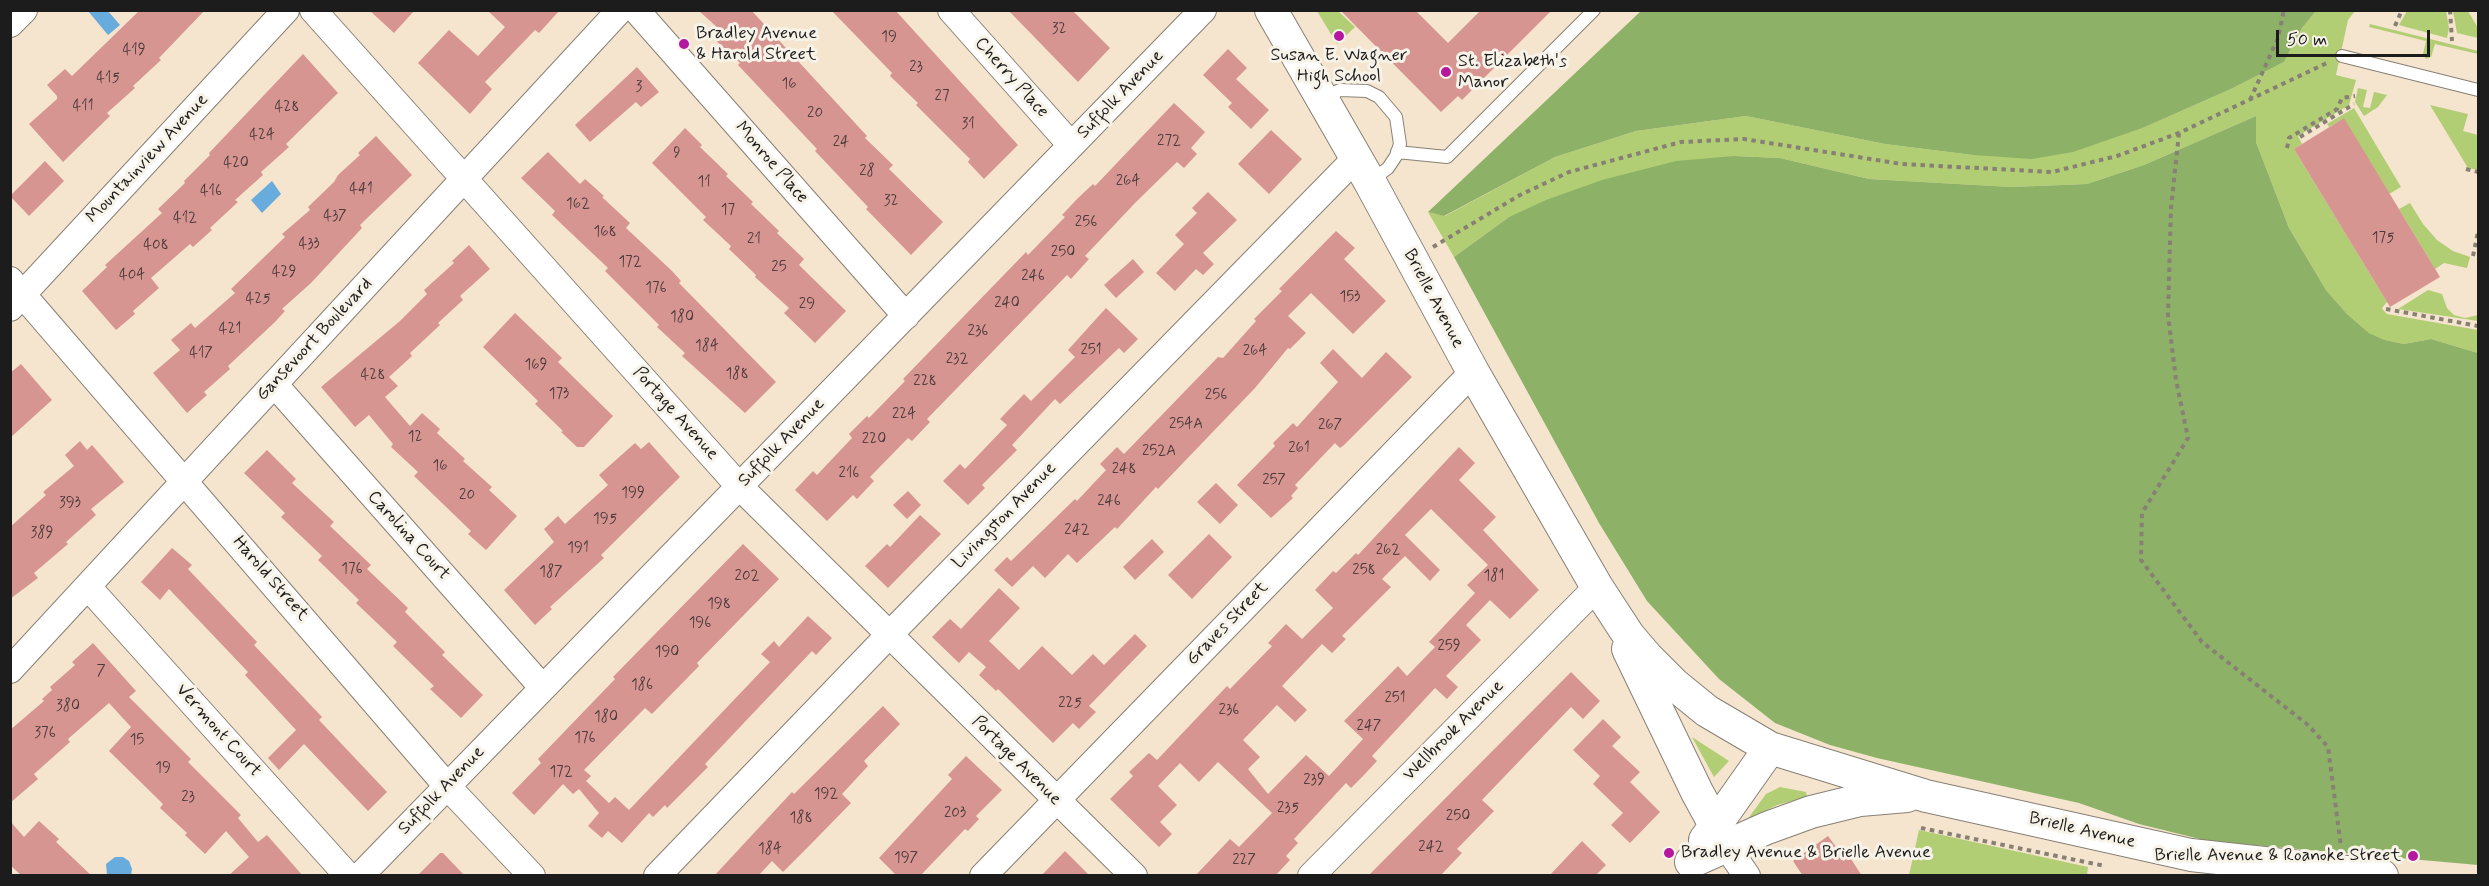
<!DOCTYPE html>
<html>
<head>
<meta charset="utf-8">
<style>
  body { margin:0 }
  #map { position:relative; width:2489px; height:886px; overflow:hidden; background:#f5e4ce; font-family:Mynerve,sans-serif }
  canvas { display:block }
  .frame { position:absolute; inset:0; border:12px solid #1c1c1c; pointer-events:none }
  .scale { position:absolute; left:2276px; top:30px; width:154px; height:27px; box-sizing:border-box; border:3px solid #1c1c1c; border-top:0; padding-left:8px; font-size:18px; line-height:21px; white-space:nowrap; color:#1c1c1c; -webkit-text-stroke:4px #f7f3e8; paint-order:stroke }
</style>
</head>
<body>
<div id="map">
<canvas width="2489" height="886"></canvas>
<div class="frame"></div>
<div class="scale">50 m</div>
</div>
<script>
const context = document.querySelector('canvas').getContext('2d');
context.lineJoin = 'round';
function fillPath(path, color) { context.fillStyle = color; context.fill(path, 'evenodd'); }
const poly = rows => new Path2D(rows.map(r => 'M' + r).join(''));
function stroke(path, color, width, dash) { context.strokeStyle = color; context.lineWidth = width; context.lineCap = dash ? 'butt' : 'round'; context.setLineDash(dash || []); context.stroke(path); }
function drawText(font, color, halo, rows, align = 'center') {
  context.font = font + ' Mynerve,sans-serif'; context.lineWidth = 6; context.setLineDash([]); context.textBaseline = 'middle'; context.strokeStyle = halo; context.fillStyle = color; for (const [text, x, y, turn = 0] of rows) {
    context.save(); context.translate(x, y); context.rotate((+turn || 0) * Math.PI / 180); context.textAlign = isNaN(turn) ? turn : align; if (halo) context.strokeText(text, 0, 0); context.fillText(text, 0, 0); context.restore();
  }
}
const green = poly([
  [1317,11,1338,11,1355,27,1337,44],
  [2316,11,2355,11,2348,20,2336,75,2356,80,2349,105,2298,136,2302,144,2294,149,2387,302,2382,308,2384,311,2387,314,2478,330,2478,353,2431,339,2404,344,2385,340,2369,333,2347,314,2326,290,2289,228,2256,142,2256,116,2144,165,2087,184,2011,187,1869,179,1780,158,1734,156,1509,217,1454,257,1428,212,1445,216,1555,157,1636,131,1746,116,1885,144,1973,155,2145,127,2231,89,2284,62,2302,28],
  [2407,11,2446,11,2449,28,2447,38,2399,25],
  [2453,11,2468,11,2478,28,2478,38,2457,33],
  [2370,24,2478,51,2478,54,2435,44,2431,57,2426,59,2423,54,2426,41,2369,27],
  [2358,88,2367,90,2363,107,2370,108,2374,92,2387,95,2378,107,2364,116,2355,102],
  [2430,105,2468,114,2463,131,2478,135,2478,170,2468,168],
  [2354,108,2401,187,2389,194,2343,119,2329,127,2327,124],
  [2410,203,2423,224,2437,240,2453,251,2470,257,2467,268,2444,263,2435,269,2399,209],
  [2428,290,2442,294,2447,308,2454,315,2465,318,2478,315,2478,321,2398,309],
  [1692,737,1729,761,1714,777],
  [1780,787,1806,792,1807,797,1777,805,1747,820,1766,794],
  [1919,830,2088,867,2087,875,1909,875]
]);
const forest = poly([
  [1641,11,1641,10,2316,11,2302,28,2284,62,2231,89,2145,127,2073,152,2032,159,1973,155,1885,144,1746,116,1636,131,1555,157,1444,216,1428,212],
  [2256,116,2256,142,2289,228,2326,290,2347,314,2369,333,2385,340,2404,344,2431,339,2478,353,2478,865,2208,841,2139,824,2079,803,1877,758,1830,745,1775,723,1719,679,1647,601,1599,523,1454,257,1509,217,1546,200,1602,180,1676,161,1734,156,1780,158,1869,179,2011,187,2087,184,2144,165]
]);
const water = poly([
  [88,11,108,11,120,25,108,35],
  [272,181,281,194,262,213,251,200],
  [115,857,123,857,129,861,132,869,131,875,107,875,106,864]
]);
const building = poly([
  [140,10,205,10,159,58,161,60,133,86,135,88,107,113,110,116,63,162,29,124,57,99,57,96,47,85,65,69,72,76],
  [369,10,415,10,394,33],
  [487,10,560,10,539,33,535,30,485,82,492,89,470,114,418,63,449,30,478,56,505,27],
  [698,10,751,10,867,136,865,138,893,165,889,169,943,222,911,255,866,209,868,207,815,151,817,149,738,65,740,63,712,37,719,29],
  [831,10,895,10,1018,145,984,179,968,162,970,159,916,105,918,103,890,76,892,73],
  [1008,10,1072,10,1110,48,1078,82],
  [1340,10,1415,10,1448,43,1481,10,1552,10,1462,100,1458,96,1441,112],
  [1228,49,1247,68,1236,79,1269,110,1251,129,1228,107,1232,103,1203,75],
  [303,54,338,93,286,144,289,147,261,172,263,175,235,200,238,202,210,228,212,230,193,247,190,244,151,278,159,288,133,311,135,314,116,330,82,291,107,267,105,265,116,255,162,213,158,209,185,183,184,181,210,155,209,153],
  [637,67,659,92,641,107,636,102,590,142,575,125],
  [1174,103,1205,132,1191,148,1197,154,1184,168,1177,162,1135,203,1085,256,1089,259,1071,279,1067,275,1030,313,927,419,930,422,912,441,908,438,870,477,874,481,857,499,853,495,827,521,795,490,813,471,817,475,852,438,849,434,867,416,869,418,905,381,903,379,1026,252,1028,255,1065,217,1062,215,1077,199,1093,184,1095,186],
  [2344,118,2440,277,2390,307,2294,149],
  [685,128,702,145,700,147,728,174,726,176,753,202,751,204,779,231,777,233,804,259,799,265,846,311,815,343,784,313,789,308,755,277,756,275,729,249,731,246,703,220,706,217,652,163],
  [1271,130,1302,159,1269,194,1238,164],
  [376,136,412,175,360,225,362,228,311,283,282,309,285,311,275,322,228,366,230,369,204,392,207,395,187,413,153,373,180,350,171,340,191,323,195,328,235,293,231,289,285,237,282,234,310,210,308,207,334,182,338,175,360,155,358,153],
  [548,152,580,184,585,179,604,196,602,197,630,223,626,228,672,271,681,281,679,283,776,382,745,413,682,356,685,353,657,327,659,325,605,271,608,268,552,215,555,211,521,178],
  [45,161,64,181,29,216,10,196],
  [1208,192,1237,220,1203,253,1214,264,1203,275,1196,269,1175,291,1156,273,1184,244,1175,235,1197,213,1192,208],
  [1336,231,1355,248,1344,259,1386,301,1353,334,1311,293,1288,316,1306,333,1290,349,1288,348,1255,388,1158,489,1156,487,1117,529,1115,527,1077,563,1068,554,1045,578,1033,566,1012,587,994,570,1007,557,1011,561,1075,499,1077,501,1106,470,1100,464,1117,447,1124,454,1218,357,1223,358,1256,321,1254,319,1282,291,1279,289],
  [469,245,490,269,460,296,463,300,438,323,440,325,410,353,412,356,389,377,398,386,385,397,410,426,422,413,440,429,437,433,465,459,463,461,492,487,489,490,517,516,486,550,468,534,471,531,414,476,418,472,391,447,393,444,369,415,355,427,321,387,400,321,427,294,424,290,454,263,452,261],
  [1133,259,1144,272,1116,298,1104,285],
  [1106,308,1138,339,1124,353,1119,348,1060,404,1055,399,1012,445,1017,450,982,485,985,488,968,505,943,481,960,464,965,469,1007,425,1000,419,1024,394,1031,401,1075,357,1068,350],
  [515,313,562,358,558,362,613,416,584,447,577,447,561,432,563,431,535,404,538,401,483,347],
  [1333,349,1362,378,1386,352,1412,377,1344,445,1340,448,1335,443,1295,485,1298,488,1291,496,1293,498,1271,518,1237,485,1275,446,1273,443,1293,423,1297,427,1338,382,1320,363],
  [21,364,52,400,10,438,10,373],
  [80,441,87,450,92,445,124,482,91,509,96,515,66,542,68,544,34,573,38,578,10,599,10,527,46,495,43,492,74,466,65,455],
  [649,442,680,477,601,555,604,558,550,607,552,609,535,625,504,590,554,542,544,529,558,516,565,524,608,485,599,475,635,443,641,449],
  [1459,447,1475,463,1459,480,1496,517,1483,530,1539,590,1510,619,1490,600,1466,625,1481,640,1446,676,1458,687,1447,699,1435,688,1372,756,1377,761,1364,775,1351,788,1346,783,1294,839,1298,843,1286,856,1290,860,1275,876,1195,876,1230,839,1239,847,1272,813,1218,762,1199,782,1180,763,1158,786,1177,805,1160,822,1172,834,1159,847,1110,799,1133,776,1129,772,1149,753,1157,760,1227,686,1230,689,1272,646,1268,643,1286,624,1302,639,1333,608,1315,590,1333,571,1336,573,1356,553,1358,555],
  [1431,509,1488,565,1467,585,1475,593,1429,642,1435,647,1407,676,1398,666,1344,721,1363,739,1329,776,1306,755,1268,794,1248,769,1260,757,1243,740,1277,705,1295,722,1307,710,1282,686,1322,644,1332,653,1346,639,1342,636,1391,587,1382,579,1405,556,1430,581,1440,570,1405,535],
  [267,450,296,479,292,483,334,522,330,526,371,565,367,569,408,608,405,612,445,652,442,655,483,695,461,718,430,689,434,686,393,646,397,642,356,603,359,600,318,560,322,556,281,517,285,513,244,473],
  [1216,483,1238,505,1220,524,1197,502],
  [908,491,921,505,907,519,893,505],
  [920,515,941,534,888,588,865,566,887,544,890,547],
  [1209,534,1232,557,1192,599,1168,575],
  [1152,539,1164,552,1135,580,1123,567],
  [743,544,779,579,697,663,699,666,652,714,645,708,584,770,591,776,586,781,609,803,615,797,629,810,770,662,761,654,774,641,779,647,808,616,832,638,816,655,812,651,705,764,708,767,667,808,665,805,653,817,649,813,622,843,608,831,602,838,588,826,599,813,579,789,573,794,563,784,534,815,512,793,541,763,538,759,615,679,613,677],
  [172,548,192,565,188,569,257,642,254,645,322,717,319,720,387,792,368,811,304,744,279,770,268,758,296,730,245,675,248,672,169,589,160,600,141,582],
  [999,588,1020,608,989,641,1019,670,1042,646,1072,675,1093,654,1104,665,1135,634,1147,646,1089,706,1096,712,1079,729,1073,723,1053,743,998,689,996,691,979,675,986,667,969,652,959,663,932,637,950,619,961,629],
  [93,643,136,691,129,697,191,759,188,762,241,815,238,818,258,842,267,835,303,876,228,876,249,857,226,831,205,854,185,835,187,833,160,808,163,804,109,751,131,727,109,703,68,739,70,742,34,774,38,779,10,803,10,730,44,701,42,699,52,690,50,687,75,665,72,662],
  [1571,672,1600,701,1583,719,1571,707,1482,800,1494,811,1457,849,1462,853,1440,876,1368,876],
  [883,706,900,724,864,761,868,766,842,794,851,803,810,845,783,872,772,861,758,876,714,876,792,792,794,794],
  [1603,719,1621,737,1612,746,1640,772,1630,782,1660,812,1630,843,1611,825,1623,813,1593,784,1600,776,1573,750],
  [966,756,1002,790,976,816,979,819,968,831,965,829,920,876,897,876,879,858,952,779,948,775],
  [10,821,24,837,39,821,59,839,56,842,92,876,22,876,10,865],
  [1828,836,1839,851,1844,848,1862,876,1803,876,1793,861],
  [1582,841,1606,865,1595,876,1549,876],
  [1065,851,1090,876,1041,876],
  [440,853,443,853,465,876,417,876]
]);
const path = poly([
  [2450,10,2452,41],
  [2395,26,2402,10],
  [2250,100,2278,38,2284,10],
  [2179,133,2171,208,2168,315,2176,380,2188,438,2142,513,2141,560,2202,642,2308,725,2328,747,2341,847],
  [2300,137,2354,104],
  [2287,148,2289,138,2337,109,2342,98,2355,96],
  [2466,169,2478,172],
  [1433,247,1520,195,1569,172,1681,142,1744,139,1902,164,2052,172,2117,156,2179,133,2329,62],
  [2473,256,2478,232],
  [2386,309,2478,326],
  [1921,828,2105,866]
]);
const service = poly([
  [2342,56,2478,90],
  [1322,98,1340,90,1367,91,1379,97,1396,117,1400,144,1396,156,1388,168,1371,181],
  [1397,152,1447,157,1594,10]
]);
const minor = poly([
  [313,10,739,486,1134,876],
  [636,10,906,316],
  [951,10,1071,145],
  [10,24,24,10],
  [10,280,447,786,532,876],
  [10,308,286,10],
  [275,385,542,687],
  [88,587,348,876],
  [10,670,620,10],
  [1727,847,1747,876],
  [360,876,1203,10],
  [657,876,889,635,1356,158],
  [983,876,1473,372],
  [1311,876,1597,587]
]);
const tertiary = poly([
  [1271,10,1370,182,1473,372,1597,587,1629,636,1647,657,1675,685,1707,711,1770,748,1926,796,2191,855,2382,876],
  [1628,649,1697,792,1727,847],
  [1705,840,1770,748],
  [1691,862,1767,828,1811,812,1860,800,1907,796]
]);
const markers = [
  [1339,36,6,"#b5179e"],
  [684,44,6,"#b5179e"],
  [1446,72,6,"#b5179e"],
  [1669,853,6,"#b5179e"],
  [2413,856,6,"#b5179e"]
];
const numberNames = [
  ["32",1059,30],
  ["19",889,38],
  ["419",134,51],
  ["23",916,68],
  ["415",108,79],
  ["16",789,85],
  ["3",639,88],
  ["27",942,97],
  ["411",83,107],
  ["428",287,108],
  ["20",815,114],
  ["31",968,125],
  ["424",262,136],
  ["272",1169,142],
  ["24",841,143],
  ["9",677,154],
  ["420",236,164],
  ["28",867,172],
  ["264",1128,182],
  ["11",704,183],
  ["441",361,190],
  ["416",211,192],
  ["32",891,202],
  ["162",578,205],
  ["17",728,211],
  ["437",335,217],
  ["412",185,219],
  ["256",1086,223],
  ["168",605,233],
  ["175",2383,239],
  ["21",754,240],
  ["433",309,245],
  ["408",156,246],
  ["250",1063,253],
  ["172",630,263],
  ["25",779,268],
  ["429",284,273],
  ["404",132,276],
  ["246",1033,277],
  ["176",656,289],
  ["153",1350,298],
  ["425",258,300],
  ["240",1007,304],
  ["29",807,305],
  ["180",682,318],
  ["421",230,330],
  ["236",978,332],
  ["184",707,347],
  ["251",1091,351],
  ["264",1255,352],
  ["417",201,354],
  ["232",957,360],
  ["169",536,366],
  ["188",737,375],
  ["428",373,376],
  ["228",925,382],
  ["173",559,395],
  ["256",1216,396],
  ["224",904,415],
  ["254A",1186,425],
  ["267",1330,426],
  ["12",415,438],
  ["220",874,440],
  ["261",1299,449],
  ["252A",1159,452],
  ["16",440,467],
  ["248",1124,470],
  ["216",849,474],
  ["257",1274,481],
  ["199",633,494],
  ["20",467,496],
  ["246",1109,502],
  ["393",70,504],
  ["195",605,520],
  ["242",1077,531],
  ["389",42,534],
  ["191",578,549],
  ["262",1388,551],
  ["176",352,570],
  ["258",1364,571],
  ["187",551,573],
  ["202",747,577],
  ["181",1494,577],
  ["198",719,605],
  ["196",700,624],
  ["259",1449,647],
  ["190",667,653],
  ["7",101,672],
  ["186",642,686],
  ["251",1395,699],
  ["225",1070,704],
  ["380",68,707],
  ["236",1229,711],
  ["180",606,718],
  ["247",1369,727],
  ["376",45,734],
  ["176",585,739],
  ["15",137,741],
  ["19",163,769],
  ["172",561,773],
  ["239",1314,781],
  ["192",826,795],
  ["23",188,798],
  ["235",1288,809],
  ["203",955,814],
  ["250",1458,817],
  ["188",801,819],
  ["242",1431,848],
  ["184",770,850],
  ["197",906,859],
  ["227",1244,861]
];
const poiNames = [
  ["Bradley Avenue",696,34],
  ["& Harold Street",696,55],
  ["Susan E. Wagner",1339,56,"center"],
  ["High School",1339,77,"center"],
  ["St. Elizabeth's",1458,62],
  ["Manor",1458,83],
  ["Bradley Avenue & Brielle Avenue",1681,853],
  ["Brielle Avenue & Roanoke Street",2401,856,"right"]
];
const streetNames = [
  ["Cherry Place",1011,78,48],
  ["Suffolk Avenue",1121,95,-46],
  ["Mountainview Avenue",148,159,-47],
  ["Monroe Place",771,163,49],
  ["Brielle Avenue",1433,299,62],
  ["Gansevoort Boulevard",315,340,-47],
  ["Portage Avenue",675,414,48],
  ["Suffolk Avenue",782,443,-46],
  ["Livingston Avenue",1005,516,-46],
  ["Carolina Court",408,536,48],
  ["Harold Street",270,579,49],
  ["Graves Street",1228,624,-46],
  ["Vermont Court",218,731,48],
  ["Wellbrook Avenue",1454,731,-45],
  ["Portage Avenue",1016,761,45],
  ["Suffolk Avenue",442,791,-46],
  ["Brielle Avenue",2082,831,13]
];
fillPath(green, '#b2ce74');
fillPath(forest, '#8db166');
fillPath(water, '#68abdd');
fillPath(building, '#d79592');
stroke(service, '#888075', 14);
stroke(minor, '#888075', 28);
stroke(tertiary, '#888075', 34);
stroke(path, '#888075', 4, [4.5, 4.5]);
stroke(service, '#fff', 12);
stroke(minor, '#fff', 26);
stroke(tertiary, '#fff', 32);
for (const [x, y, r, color] of markers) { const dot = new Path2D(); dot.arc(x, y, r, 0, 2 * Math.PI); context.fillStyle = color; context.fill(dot); stroke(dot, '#f7f3e8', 2); }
drawText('15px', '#4b3a3a', null, numberNames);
drawText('18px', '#1c1c1c', '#f7f3e8', poiNames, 'left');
drawText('18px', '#1c1c1c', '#f7f3e8', streetNames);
</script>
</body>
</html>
